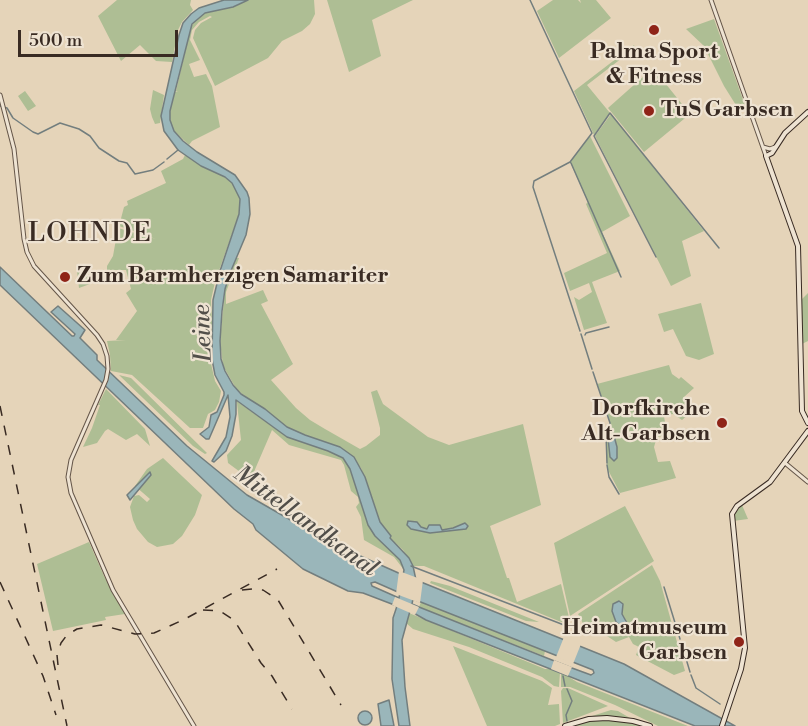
<!DOCTYPE html>
<html>
<head>
<meta charset="utf-8">
<style>
  body { margin:0 }
  #map { position:relative; width:808px; height:726px; overflow:hidden; background:#e5d4b9; font-family:"Libre Bodoni",serif }
  canvas { display:block }
  .scale { position:absolute; left:18px; top:30px; width:160px; height:27px; box-sizing:border-box; border:3px solid #392b23; border-top:0; padding-left:8px; font-size:18px; line-height:21px; white-space:nowrap; color:#392b23; -webkit-text-stroke:4px #eee3d2; paint-order:stroke }
</style>
</head>
<body>
<div id="map">
<canvas width="808" height="726"></canvas>
<div class="scale">500 m</div>
</div>
<script>
const context = document.querySelector('canvas').getContext('2d');
context.lineJoin = 'round';
function fillPath(path, color) { context.fillStyle = color; context.fill(path, 'evenodd'); }
const poly = rows => new Path2D(rows.map(r => 'M' + r).join(''));
function stroke(path, color, width, dash) { context.strokeStyle = color; context.lineWidth = width; context.lineCap = dash ? 'butt' : 'round'; context.setLineDash(dash || []); context.stroke(path); }
function drawText(font, color, halo, rows, align = 'center') {
  context.font = font + ' "Libre Bodoni",serif'; context.lineWidth = 4.5; context.setLineDash([]); context.textBaseline = 'middle'; context.strokeStyle = halo; context.fillStyle = color; for (const [text, x, y, turn = 0] of rows) {
    context.save(); context.translate(x, y); context.rotate((+turn || 0) * Math.PI / 180); context.textAlign = isNaN(turn) ? turn : align; if (halo) context.strokeText(text, 0, 0); context.fillText(text, 0, 0); context.restore();
  }
}
const green = poly([
  [117,0,191,0,190,5,193,10,182,22,178,30,172,62,156,61,140,45,121,61,98,16],
  [248,0,314,0,315,14,310,24,302,31,282,41,268,58,215,86,193,38,195,30,201,23,212,17,210,16,199,22,192,30,190,40,200,60,189,64,194,77,206,74,212,86,220,127,192,141,189,145,174,131,170,120,170,110,175,92,178,91,176,91,191,27,196,19,205,13,233,7],
  [327,0,413,0,372,20,381,56,349,72],
  [553,0,578,0,581,3,580,0,596,0,611,18,559,58,537,11],
  [714,19,746,108,739,110,724,86,704,46,686,29],
  [634,45,635,48,587,85,610,113,594,135,574,91],
  [653,68,690,114,644,152,608,108],
  [153,90,164,95,160,123,155,124,152,117,150,109],
  [25,91,36,106,28,111,18,96],
  [611,114,704,231,682,241,691,276,671,286,595,136],
  [590,136,630,216,602,232,620,271,592,282,607,323,584,330,574,297,579,300,592,292,589,283,570,291,564,273,607,253,586,204,588,202,570,162],
  [185,155,201,166,225,177,232,183,240,198,239,214,215,282,211,300,212,323,209,355,215,381,221,391,219,402,215,410,208,414,203,428,190,428,132,375,111,371,110,355,107,341,126,340,116,340,137,311,126,293,131,289,126,270,107,270,107,266,113,256,118,228,156,239,119,226,124,207,128,205,127,201,166,183,161,171,183,159],
  [235,258,239,258,226,292,226,304,263,290,268,301,261,304,293,364,271,380,296,408,310,420,325,429,360,449,366,446,380,435,380,428,371,392,377,390,383,404,428,437,449,445,523,424,541,505,490,526,507,578,509,578,517,602,561,584,571,626,424,566,413,566,403,550,390,538,391,536,380,522,361,468,340,447,305,435,287,427,237,390,223,366,220,341,225,289],
  [87,268,90,284,79,288,77,271],
  [808,293,808,341,802,344,802,299],
  [701,303,714,354,699,360,686,356,673,329,664,332,658,314],
  [669,365,672,374,679,379,681,377,694,388,684,397,690,404,690,410,686,413,688,415,682,420,673,414,664,416,667,435,657,437,654,447,658,462,670,461,676,478,620,493,607,468,606,434,610,423,597,384],
  [119,375,131,378,207,453,205,454,193,446],
  [106,389,145,429,150,446,137,434,126,440,108,429,105,431,97,443,83,447,92,428,100,405,98,405],
  [235,400,287,437,328,451,343,458,350,469,368,525,375,536,400,560,404,570,394,557,364,540,361,517,356,507,359,503,358,497,351,491,344,465,341,460,289,445,272,430,253,474,255,483,228,463,227,455,241,440,237,403],
  [163,458,202,495,195,515,182,536,173,544,157,547,148,542,137,529,133,520,130,507,134,496,139,495,147,502,150,499,135,486,147,469],
  [742,505,748,519,733,521,735,513],
  [625,506,654,561,570,616,554,543],
  [89,542,104,576,125,614,105,617,106,620,53,631,37,564],
  [652,565,660,581,685,671,674,675,636,655,639,647,633,644,629,637,616,642,604,634,599,636,589,630,587,631,578,614],
  [623,604,622,614,626,620,616,622,612,611],
  [431,581,450,586,539,622,526,621,430,583],
  [421,602,545,651,544,656,419,607],
  [409,613,545,669,552,669,560,672,559,687,554,686,542,677,469,647,413,629,406,623],
  [453,646,542,681,552,688,548,705,559,704,560,724,555,726,487,726],
  [561,672,577,682,688,726,658,726,615,705,570,687,561,687],
  [563,688,568,688,608,706,563,723,561,691],
  [611,710,618,711,630,718,592,716],
  [603,719,619,720,646,726,568,726]
]);
const water = poly([
  [224,0,248,0,233,7,205,13,192,24,170,111,170,120,174,131,183,141,197,152,235,175,247,192,249,198,250,214,246,235,230,273,225,289,222,311,220,341,221,359,225,371,233,385,241,394,265,409,287,427,305,435,340,447,354,457,365,477,380,522,391,536,390,538,409,558,413,566,416,580,624,664,735,726,695,726,426,620,410,611,402,640,405,687,410,726,399,726,392,679,393,618,397,606,363,593,348,591,303,569,256,530,253,524,234,509,0,285,0,267,72,336,74,336,75,334,51,312,58,306,85,330,80,338,97,355,97,360,187,446,247,495,329,542,403,575,404,570,400,560,375,536,368,525,350,469,343,458,328,451,287,437,236,400,236,414,232,436,226,451,214,462,212,461,226,437,230,417,228,395,209,439,206,439,200,434,209,427,211,415,217,412,224,395,224,392,215,375,212,359,213,300,220,271,239,214,240,199,232,183,225,177,201,166,178,150,164,131,161,116,179,35,183,23,191,14,199,8,224,0],
  [375,582,400,593,399,598,372,586,371,583,375,582],
  [413,599,593,670,594,673,591,675,572,668,419,607,412,604,413,599],
  [609,434,614,436,617,447,617,458,614,461,610,457,608,438,609,434],
  [150,472,151,475,130,500,127,495,150,472],
  [408,521,417,522,421,527,427,529,429,525,440,525,442,530,453,528,465,523,468,526,466,529,430,533,411,529,407,525,408,521],
  [619,601,623,604,622,614,627,623,622,627,616,622,612,611,613,604,619,601],
  [389,700,394,726,381,726,378,704,389,700],
  '358 718a7 7 0 1 1 14 0a7 7 0 1 1-14 0Z'
]);
const pier = poly([
  [399,571,423,580,420,603,396,594],
  [395,597,419,607,415,615,392,605],
  [564,637,581,644,573,664,556,657],
  [554,660,572,667,568,676,551,669]
]);
const stream = poly([
  [530,0,592,133,570,162,534,181,533,187,580,331],
  [0,106,7,108,13,118,33,132,38,134,60,123,79,129,90,136,99,148,119,161,127,163,135,174,153,170,164,162],
  [167,159,178,150],
  [571,163,621,277],
  [656,257,594,136,610,113,719,248],
  [581,334,592,369],
  [585,335,586,333,609,327],
  [593,372,610,423,606,434,607,463],
  [607,465,609,477,619,494],
  [411,566,564,625],
  [664,587,680,639],
  [681,642,690,672],
  [691,675,696,688,720,704],
  [563,676,565,686],
  [567,689,572,701,566,715,567,721]
]);
const tertiary = poly([
  [711,0,766,156],
  [0,95,14,149,24,239,27,252,34,266,97,335,103,344,107,356,108,369,106,380,71,460,68,477,71,493,113,590,194,726],
  [763,147,770,149,775,147],
  [785,463,808,482]
]);
const secondary = poly([
  [808,112,785,133,772,153,766,156,798,246,802,411,808,423],
  [565,726,589,719,607,718,633,721,650,726],
  [722,726,741,669,745,648,732,514,737,506,770,482,808,431]
]);
const rail = poly([
  [0,406,67,726],
  [0,582,43,676,56,715],
  [242,590,252,589,263,590,278,600,341,705],
  [203,610,220,611,234,620,261,663,272,676,292,709],
  [58,665,57,655,61,643,67,635,77,629,101,625,135,634,154,633,185,619,277,569]
]);
const markers = [
  [654,30,6,"#8f2418"],
  [649,111,6,"#8f2418"],
  [65,277,6,"#8f2418"],
  [722,423,6,"#8f2418"],
  [739,642,6,"#8f2418"]
];
const poiNames = [
  ["Palma Sport",654,53,"center"],
  ["& Fitness",654,78,"center"],
  ["TuS Garbsen",661,111],
  ["Zum Barmherzigen Samariter",77,277],
  ["Dorfkirche",710,410,"right"],
  ["Alt-Garbsen",710,435,"right"],
  ["Heimatmuseum",727,629,"right"],
  ["Garbsen",727,654,"right"]
];
const waterNames = [
  ["Leine",204,333,-92],
  ["Mittellandkanal",305,522,36]
];
const quarterNames = [
  ["LOHNDE",90,235]
];
fillPath(green, '#aebe94');
fillPath(water, '#9ab6ba');
stroke(water, '#737e7e', 1.5);
fillPath(pier, '#e5d4b9');
stroke(stream, '#737e7e', 1.5);
stroke(tertiary, '#645548', 5);
stroke(secondary, '#392b23', 6);
stroke(tertiary, '#eee3d2', 3);
stroke(secondary, '#eee3d2', 4);
stroke(rail, '#392b23', 1.5, [10, 10]);
for (const [x, y, r, color] of markers) { const dot = new Path2D(); dot.arc(x, y, r, 0, 2 * Math.PI); context.fillStyle = color; context.fill(dot); stroke(dot, '#eee3d2', 2); }
drawText('bold 22px', '#392b23', '#eee3d2', poiNames, 'left');
drawText('italic 24px', '#514e49', '#eee3d2', waterNames);
context.letterSpacing = '1.5px';
drawText('26px', '#392b23', '#eee3d2', quarterNames);
context.letterSpacing = '0px';
</script>
</body>
</html>
